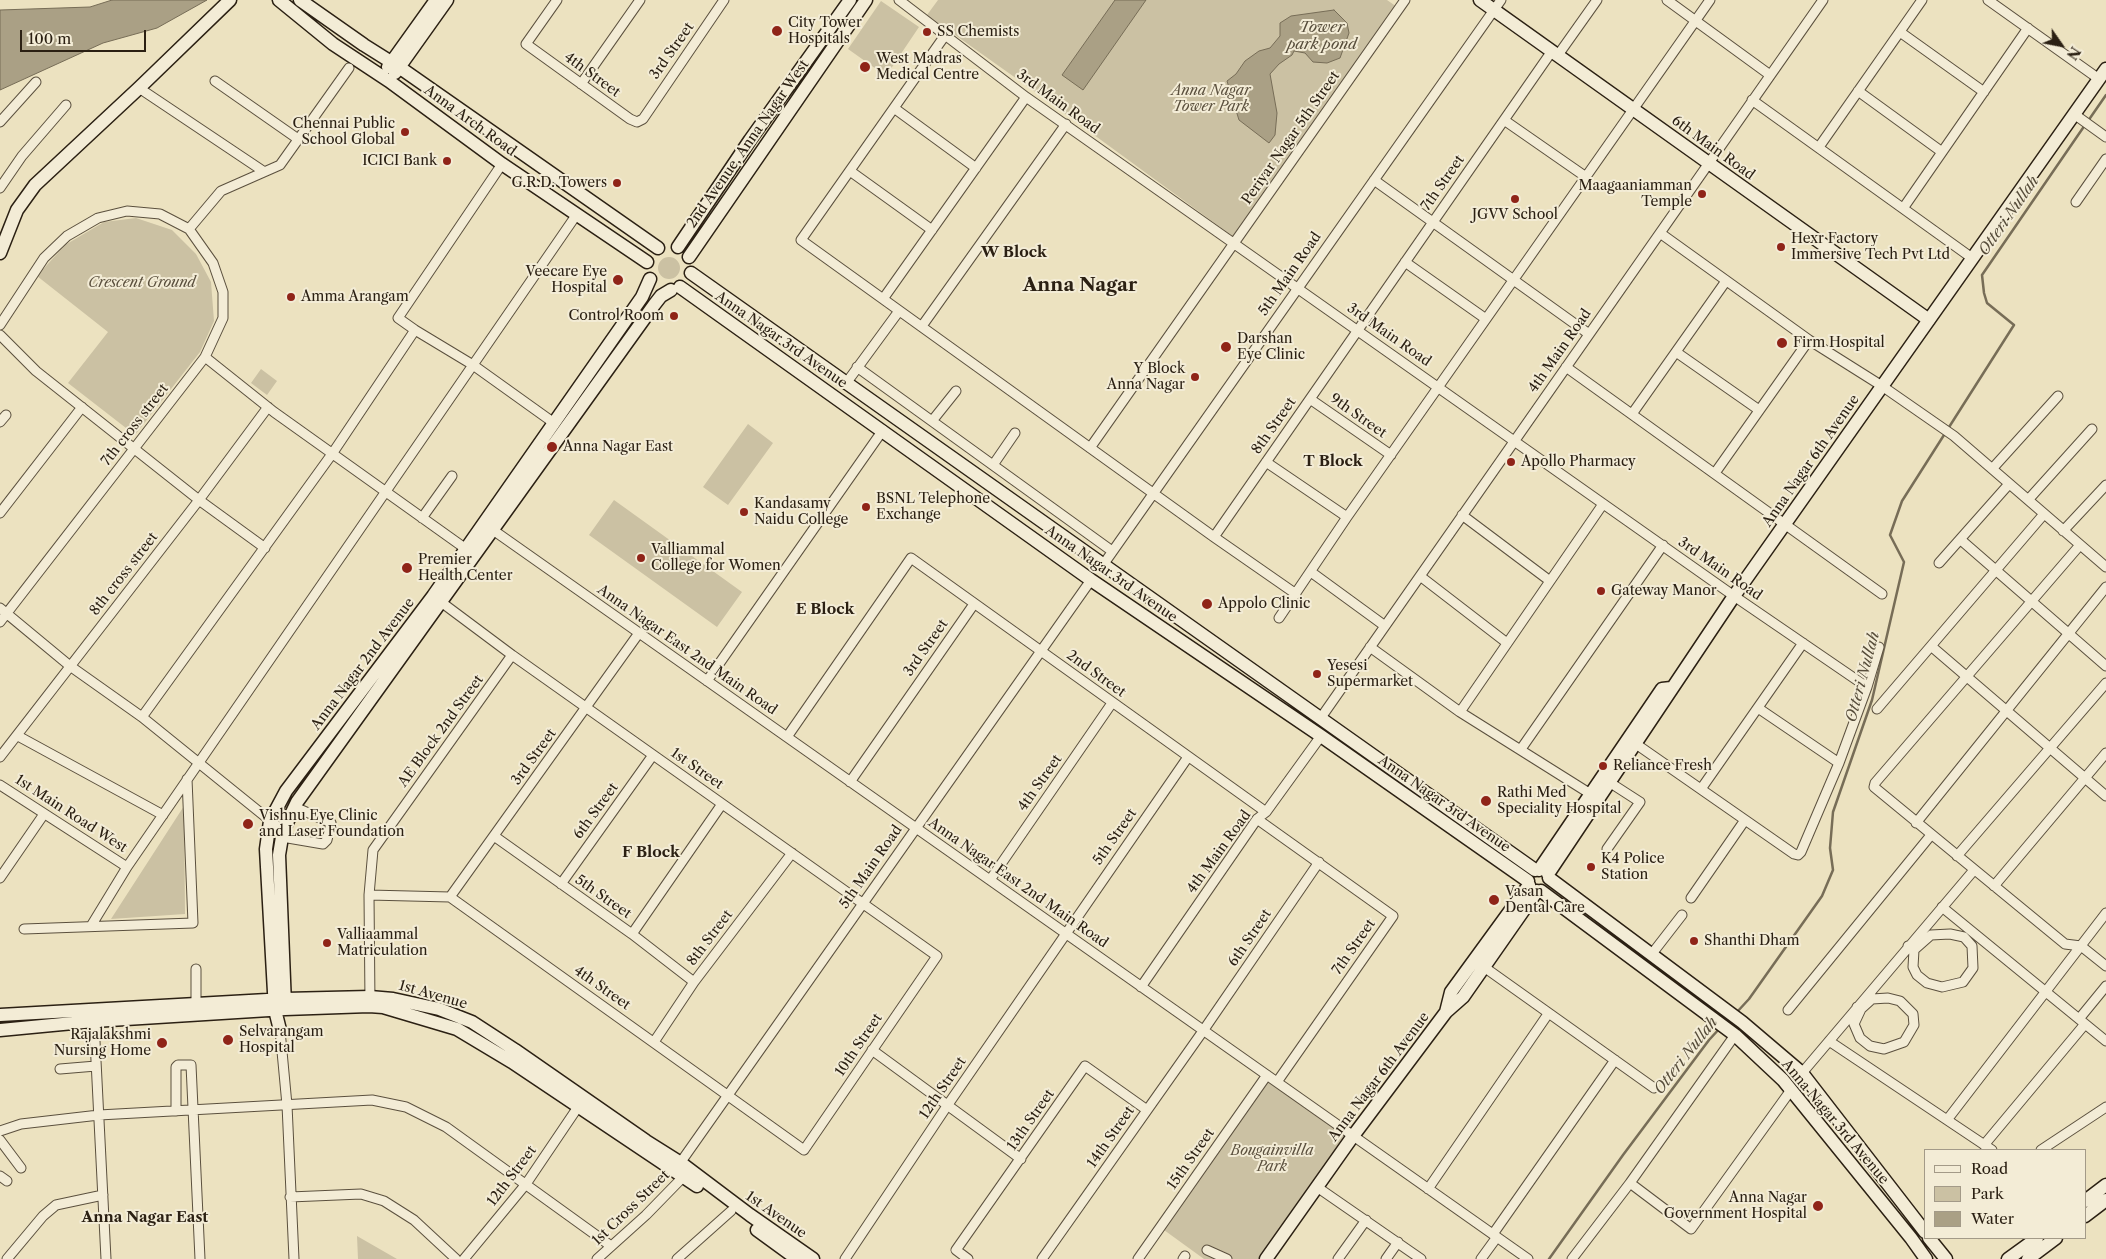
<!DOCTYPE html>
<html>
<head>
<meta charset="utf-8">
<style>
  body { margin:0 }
  #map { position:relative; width:2106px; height:1259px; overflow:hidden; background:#ece2c0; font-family:"Libre Caslon Text",serif }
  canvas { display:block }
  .legend { position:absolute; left:1924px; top:1149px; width:162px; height:90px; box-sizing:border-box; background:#f3ecd6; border:1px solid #a39a88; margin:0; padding:6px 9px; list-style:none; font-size:15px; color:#2b2013 }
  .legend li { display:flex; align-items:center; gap:10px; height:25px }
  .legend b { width:25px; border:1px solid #a39a88 }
  .north { position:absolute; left:2036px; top:20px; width:50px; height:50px; -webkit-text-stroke:4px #f3ecd6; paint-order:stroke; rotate:123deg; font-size:14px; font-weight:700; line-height:20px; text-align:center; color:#2b2013 }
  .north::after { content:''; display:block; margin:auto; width:18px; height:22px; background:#2b2013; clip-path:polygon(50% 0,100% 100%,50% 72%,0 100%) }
  .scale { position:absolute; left:20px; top:30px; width:126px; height:22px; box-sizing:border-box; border:2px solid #2b2013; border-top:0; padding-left:6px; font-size:15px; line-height:18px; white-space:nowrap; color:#2b2013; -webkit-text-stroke:4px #f3ecd6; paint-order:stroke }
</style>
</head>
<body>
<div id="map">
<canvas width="2106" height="1259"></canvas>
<ul class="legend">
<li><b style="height:6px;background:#f3ecd6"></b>Road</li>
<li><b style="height:14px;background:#cbc1a3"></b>Park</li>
<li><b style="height:14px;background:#aaa085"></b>Water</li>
</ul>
<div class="north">N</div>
<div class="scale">100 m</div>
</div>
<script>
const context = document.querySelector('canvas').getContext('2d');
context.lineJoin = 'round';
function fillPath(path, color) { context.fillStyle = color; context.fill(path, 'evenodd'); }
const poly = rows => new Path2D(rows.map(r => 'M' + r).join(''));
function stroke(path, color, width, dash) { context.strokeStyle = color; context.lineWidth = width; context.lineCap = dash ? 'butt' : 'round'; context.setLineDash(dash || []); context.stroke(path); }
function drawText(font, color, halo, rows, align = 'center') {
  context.font = font + ' "Libre Caslon Text",serif'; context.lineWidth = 4; context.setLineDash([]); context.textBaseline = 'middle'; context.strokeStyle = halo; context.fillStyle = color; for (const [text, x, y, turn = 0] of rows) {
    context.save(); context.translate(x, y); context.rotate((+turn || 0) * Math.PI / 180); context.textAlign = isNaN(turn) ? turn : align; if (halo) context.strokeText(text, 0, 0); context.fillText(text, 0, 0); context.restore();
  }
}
const green = poly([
  [938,0,1387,0,1397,7,1235,238,1034,91,927,15],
  [881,1,919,27,886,76,848,49],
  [136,218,172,230,196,254,211,282,214,321,200,352,135,435,68,383,108,332,37,276,65,245,104,222],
  '658 268a11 11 0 1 1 22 0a11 11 0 1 1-22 0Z',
  [261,369,277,381,267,395,251,383],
  [748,424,773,443,728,505,703,487],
  [614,500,742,592,717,627,589,535],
  [184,806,185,914,111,919],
  [1269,1080,1347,1136,1259,1259,1204,1259,1164,1230],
  [357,1236,397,1259,358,1259]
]);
const water = poly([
  [112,0,207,0,157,28,103,43,0,90,0,10,90,7,112,0],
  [1115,0,1146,0,1083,90,1062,75,1115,0],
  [1334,10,1347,23,1349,33,1340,58,1327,63,1313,62,1305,53,1294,51,1292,55,1279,64,1270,74,1277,113,1275,135,1269,143,1239,120,1227,81,1236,74,1245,61,1259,51,1270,48,1280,36,1280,23,1291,16,1334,10]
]);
const stream = poly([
  [2088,121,2106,95],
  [1737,1012,1749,999,1822,896,1833,870,1830,848,1833,812,1872,700,1904,562,1890,535,1902,501,2014,325,1987,303,1984,293,1982,275,2085,125],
  [1549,1259,1623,1155,1709,1040,1720,1028]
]);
const street = poly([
  [557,0,526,44,630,119,637,122,643,119,724,0],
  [899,0,1026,97,1734,596,1867,687],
  [1667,0,1770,75],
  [1988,0,2099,79],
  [1900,32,1984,92],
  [946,34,801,240,1214,537,1296,594],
  [1558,55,1597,0],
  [215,81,298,139],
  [581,84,640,0],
  [139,88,263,171],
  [1858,91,1942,152],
  [1752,100,1972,258],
  [894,108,976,168],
  [2074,114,2106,137],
  [1504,120,1586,177],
  [0,122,36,82],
  [1819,147,1922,0],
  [502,164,398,318,415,330,473,365,554,423],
  [850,171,932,230],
  [1374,180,1589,334],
  [0,188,22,156,66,105],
  [2076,202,2106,159],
  [1904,207,2028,28],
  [189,229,221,191,280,165,349,68],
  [1660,233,1809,340,1882,386,1954,436,2106,567],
  [1405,262,1486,319],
  [883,299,1026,97],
  [0,325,44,258,67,236,98,218,127,211,160,214,189,229,213,263,223,292,223,318,205,357,0,622],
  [922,326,1066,124],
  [0,335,36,371,199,500,265,548],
  [1676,352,1759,410],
  [205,357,274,412,466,549],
  [857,367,1112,551],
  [1566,367,1882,594],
  [847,382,899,311],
  [1310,399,1391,455],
  [1632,414,1726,281],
  [932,421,956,391],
  [0,422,6,415],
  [1090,448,1405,0],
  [1266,462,1347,517],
  [993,465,1015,433],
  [1992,469,2058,396],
  [1715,473,1809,340],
  [2028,500,2092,429],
  [0,513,82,407],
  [1462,515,1550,581],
  [422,518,452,476],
  [493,530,1528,1259],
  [2063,531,2106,485],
  [1214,537,1552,51],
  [1961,540,2106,666],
  [2080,545,1875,783,1874,787,2065,944,2081,946,2106,966],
  [1939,563,2009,484],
  [1103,565,1501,0],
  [1311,572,1385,626],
  [1420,576,1507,643],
  [0,608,70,666,142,717,283,831],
  [1279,618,1347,517,1710,0],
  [1931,646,2106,796],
  [1370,647,1460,712,1589,793],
  [707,681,883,430],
  [1758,708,1839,763],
  [1877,709,2044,514],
  [1460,712,1603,504],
  [142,717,332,454,415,330],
  [1320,719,1823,0],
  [18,736,163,815],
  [787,737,911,558,1266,812],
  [1636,744,1794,854,1798,855,1801,852,1839,763,1867,687,1879,647],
  [1521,749,1663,545],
  [0,757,199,500,268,407],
  [850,782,974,604],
  [0,785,127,867],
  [1701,789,1803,643],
  [1257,819,1393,916,1277,1082],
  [1916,823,2106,587],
  [494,836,632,934,694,982],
  [282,837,323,844,327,840,331,823,295,807],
  [1607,849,1640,802,1609,782],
  [1957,856,2106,683],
  [0,878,44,814],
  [990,880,1112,703],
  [561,884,653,755],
  [1994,886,2106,753],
  [369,895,450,897,804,1150,937,956,512,655,437,599],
  [450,897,639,633],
  [1691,898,1745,820],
  [1942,907,2106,1041],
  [91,926,127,867,577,214],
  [24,929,193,923,187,779],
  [632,934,722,804],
  [1908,946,1914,950,1931,935,1950,934,1964,937,1972,946,1973,968,1963,982,1942,987,1927,983,1917,975,1913,967,1914,950],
  [1651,955,1682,915],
  [1484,967,1654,1088],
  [196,969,196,1003],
  [1141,987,1257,819,1266,812,1321,736],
  [370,1003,369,895,373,850,512,655],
  [1857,1007,1861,1009,1854,1024,1860,1038,1870,1046,1884,1049,1904,1042,1914,1025,1913,1014,1900,1001,1888,998,1872,999,1861,1009],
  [1788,1010,1931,835],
  [2079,1019,2106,986],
  [94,1021,106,1259],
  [280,1030,287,1105,294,1259],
  [1829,1041,1992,1150],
  [654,1042,694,982,792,853],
  [872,1050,1021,1159],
  [60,1069,96,1066],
  [1802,1073,1974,870],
  [176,1111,176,1067,178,1065,191,1065,200,1259],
  [1947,1120,2106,913],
  [0,1131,21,1124,99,1115,372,1100,406,1107,446,1127,611,1246],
  [0,1140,21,1168],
  [1984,1145,2085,1024],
  [2041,1150,2106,1107],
  [678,1166,1091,580],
  [0,1176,7,1181],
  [1630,1183,1691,1229,1791,1090],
  [1317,1187,1421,1259],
  [1428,1189,1548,1014],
  [290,1197,361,1194,384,1201,414,1220,456,1259],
  [1493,1234,1615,1060],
  [1207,1250,1227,1259],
  [7,1259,43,1216,56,1205,103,1195],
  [464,1259,526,1184,578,1107],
  [597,1259,646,1215,684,1176],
  [677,1259,731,1211],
  [845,1259,947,1106,1188,757],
  [968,1259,956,1250,1085,1066,1147,1110],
  [1042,1259,1203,1031,1319,862],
  [1138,1259,1267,1075],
  [1183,1259,1185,1256],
  [1338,1259,1366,1220],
  [1386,1259,1398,1242],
  [1481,1259,1497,1237],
  [1572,1259,1630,1183,1735,1035]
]);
const secondary = poly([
  [279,0,333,44,389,81,502,164,647,262],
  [300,0,364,45,399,67,658,248],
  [1480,0,1929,320],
  [388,67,436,0],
  [395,73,447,0],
  [678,247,750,140,850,0],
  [0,253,17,210,35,185,139,88,230,0],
  [689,257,866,0],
  [691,273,1535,870],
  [680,287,1091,580,1321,736,1528,881],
  [1539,870,1662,689,1671,688],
  [1548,874,1734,596,2106,69],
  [1549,878,1742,1022,1802,1073,1925,1232],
  [1541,891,1735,1035,1783,1080,1911,1238,1926,1259],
  [285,1005,279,855,283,831,297,802,654,305,661,296,671,290],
  [1446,1012,1451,992,1529,885],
  [0,1015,285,999,370,997,393,999,439,1009,472,1022,515,1050,646,1141,681,1163,750,1215,813,1259],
  [0,1030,94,1021,285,1009,369,1006,383,1007,457,1029,512,1062,697,1186],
  [280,1030,275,1010,266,849,270,821,286,791,433,596,642,297,650,279],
  [2085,1201,2106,1185],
  [2085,1216,2106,1200],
  [757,1230,797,1259],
  [1929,1238,1946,1259],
  [1266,1259,1353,1136,1446,1012,1463,997,1537,891],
  [2008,1259,2037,1238],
  [2028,1259,2056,1238]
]);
const markers = [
  [777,31,6,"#8f2418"],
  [927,32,5,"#8f2418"],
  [865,67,6,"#8f2418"],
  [405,132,5,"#8f2418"],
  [447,161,5,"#8f2418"],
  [617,183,5,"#8f2418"],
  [1702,194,5,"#8f2418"],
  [1515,199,5,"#8f2418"],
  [1781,247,5,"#8f2418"],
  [618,280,6,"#8f2418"],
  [291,297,5,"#8f2418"],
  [674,316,5,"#8f2418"],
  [1782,343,6,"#8f2418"],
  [1226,347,6,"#8f2418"],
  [1195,377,5,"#8f2418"],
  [552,447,6,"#8f2418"],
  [1511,462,5,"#8f2418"],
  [866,507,5,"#8f2418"],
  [744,512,5,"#8f2418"],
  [641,558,5,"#8f2418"],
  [407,568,6,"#8f2418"],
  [1601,591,5,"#8f2418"],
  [1207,604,6,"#8f2418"],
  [1317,674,5,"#8f2418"],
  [1603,766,5,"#8f2418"],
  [1486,801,6,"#8f2418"],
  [248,824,6,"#8f2418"],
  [1591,867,5,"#8f2418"],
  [1494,900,6,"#8f2418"],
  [1694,941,5,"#8f2418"],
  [327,943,5,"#8f2418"],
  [228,1040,6,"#8f2418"],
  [162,1043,6,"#8f2418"],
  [1818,1206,6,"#8f2418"]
];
const poiNames = [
  ["City Tower",788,23],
  ["Hospitals",788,39],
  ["SS Chemists",937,32],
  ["West Madras",876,59],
  ["Medical Centre",876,75],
  ["Chennai Public",395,124,"right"],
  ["School Global",395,140,"right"],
  ["ICICI Bank",437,161,"right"],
  ["G.R.D. Towers",607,183,"right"],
  ["Maagaaniamman",1692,186,"right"],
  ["Temple",1692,202,"right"],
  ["JGVV School",1515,215,"center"],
  ["Hexr Factory",1791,239],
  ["Immersive Tech Pvt Ltd",1791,255],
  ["Veecare Eye",607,272,"right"],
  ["Hospital",607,288,"right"],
  ["Amma Arangam",301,297],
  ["Control Room",664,316,"right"],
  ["Darshan",1237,339],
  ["Eye Clinic",1237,355],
  ["Firm Hospital",1793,343],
  ["Y Block",1185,369,"right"],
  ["Anna Nagar",1185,385,"right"],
  ["Anna Nagar East",563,447],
  ["Apollo Pharmacy",1521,462],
  ["BSNL Telephone",876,499],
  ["Exchange",876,515],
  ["Kandasamy",754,504],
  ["Naidu College",754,520],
  ["Valliammal",651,550],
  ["College for Women",651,566],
  ["Premier",418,560],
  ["Health Center",418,576],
  ["Gateway Manor",1611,591],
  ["Appolo Clinic",1218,604],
  ["Yesesi",1327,666],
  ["Supermarket",1327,682],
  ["Reliance Fresh",1613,766],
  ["Rathi Med",1497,793],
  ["Speciality Hospital",1497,809],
  ["Vishnu Eye Clinic",259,816],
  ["and Laser Foundation",259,832],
  ["K4 Police",1601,859],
  ["Station",1601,875],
  ["Vasan",1505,892],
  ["Dental Care",1505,908],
  ["Valliaammal",337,935],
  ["Matriculation",337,951],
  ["Shanthi Dham",1704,941],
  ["Selvarangam",239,1032],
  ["Hospital",239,1048],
  ["Rajalakshmi",151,1035,"right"],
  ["Nursing Home",151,1051,"right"],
  ["Anna Nagar",1807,1198,"right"],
  ["Government Hospital",1807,1214,"right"]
];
const streetNames = [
  ["3rd Street",672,51,-55],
  ["4th Street",592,75,36],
  ["3rd Main Road",1058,102,36],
  ["Anna Arch Road",470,121,36],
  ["Periyar Nagar 5th Street",1291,138,-55],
  ["2nd Avenue, Anna Nagar West",748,144,-55],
  ["6th Main Road",1713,148,36],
  ["7th Street",1443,183,-55],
  ["5th Main Road",1290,274,-55],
  ["3rd Main Road",1389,335,35],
  ["Anna Nagar 3rd Avenue",781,340,35],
  ["4th Main Road",1560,351,-55],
  ["9th Street",1358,416,35],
  ["7th cross street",135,425,-52],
  ["8th Street",1274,426,-55],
  ["Anna Nagar 6th Avenue",1811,461,-55],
  ["3rd Main Road",1720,569,35],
  ["8th cross street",124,574,-52],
  ["Anna Nagar 3rd Avenue",1111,574,35],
  ["3rd Street",926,648,-55],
  ["Anna Nagar East 2nd Main Road",687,650,35],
  ["Anna Nagar 2nd Avenue",363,664,-53],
  ["2nd Street",1096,674,36],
  ["AE Block 2nd Street",441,731,-54],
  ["3rd Street",534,757,-54],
  ["1st Street",697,769,35],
  ["4th Street",1040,783,-55],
  ["Anna Nagar 3rd Avenue",1444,804,35],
  ["6th Street",596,811,-54],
  ["1st Main Road West",71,814,33],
  ["5th Street",1115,837,-55],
  ["4th Main Road",1219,852,-54],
  ["5th Main Road",871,867,-55],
  ["Anna Nagar East 2nd Main Road",1018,883,35],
  ["5th Street",603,897,35],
  ["8th Street",710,938,-53],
  ["6th Street",1250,938,-56],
  ["7th Street",1354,947,-55],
  ["4th Street",602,988,35],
  ["1st Avenue",433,995,16],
  ["10th Street",859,1045,-56],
  ["Anna Nagar 6th Avenue",1379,1077,-53],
  ["12th Street",943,1088,-56],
  ["13th Street",1031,1120,-55],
  ["Anna Nagar 3rd Avenue",1835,1122,50],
  ["14th Street",1111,1137,-55],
  ["15th Street",1191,1159,-55],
  ["12th Street",512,1176,-53],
  ["1st Cross Street",631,1208,-44],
  ["1st Avenue",776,1215,35]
];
const parkNames = [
  ["Anna Nagar",1211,91],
  ["Tower Park",1211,107],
  ["Crescent Ground",142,283],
  ["Bougainvilla",1272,1151],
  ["Park",1272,1167]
];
const waterNames = [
  ["Tower",1322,28],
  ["park pond",1322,45],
  ["Otteri Nullah",2009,216,-55],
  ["Otteri Nullah",1863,677,-75],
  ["Otteri Nullah",1686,1056,-52]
];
const neighbourhoodNames = [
  ["W Block",1014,253],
  ["T Block",1333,462],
  ["E Block",825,610],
  ["F Block",651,853],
  ["Anna Nagar East",145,1218]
];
const districtNames = [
  ["Anna Nagar",1080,286]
];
fillPath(green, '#cbc1a3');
fillPath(water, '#aaa085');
stroke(water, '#776d57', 1);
stroke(stream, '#776d57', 2.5);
stroke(street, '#5b503e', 11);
stroke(secondary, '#2b2013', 15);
stroke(street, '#f3ecd6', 9);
stroke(secondary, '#f3ecd6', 12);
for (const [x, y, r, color] of markers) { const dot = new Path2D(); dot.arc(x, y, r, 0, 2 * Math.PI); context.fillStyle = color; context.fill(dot); stroke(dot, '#f3ecd6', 2); }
drawText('14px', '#2b2013', '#f3ecd6', poiNames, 'left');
drawText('14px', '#2b2013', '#f3ecd6', streetNames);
drawText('italic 14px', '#5b503e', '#f3ecd6', parkNames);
drawText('italic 15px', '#574d3b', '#f3ecd6', waterNames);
drawText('bold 15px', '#2b2013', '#f3ecd6', neighbourhoodNames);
drawText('bold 19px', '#2b2013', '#f3ecd6', districtNames);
</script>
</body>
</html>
